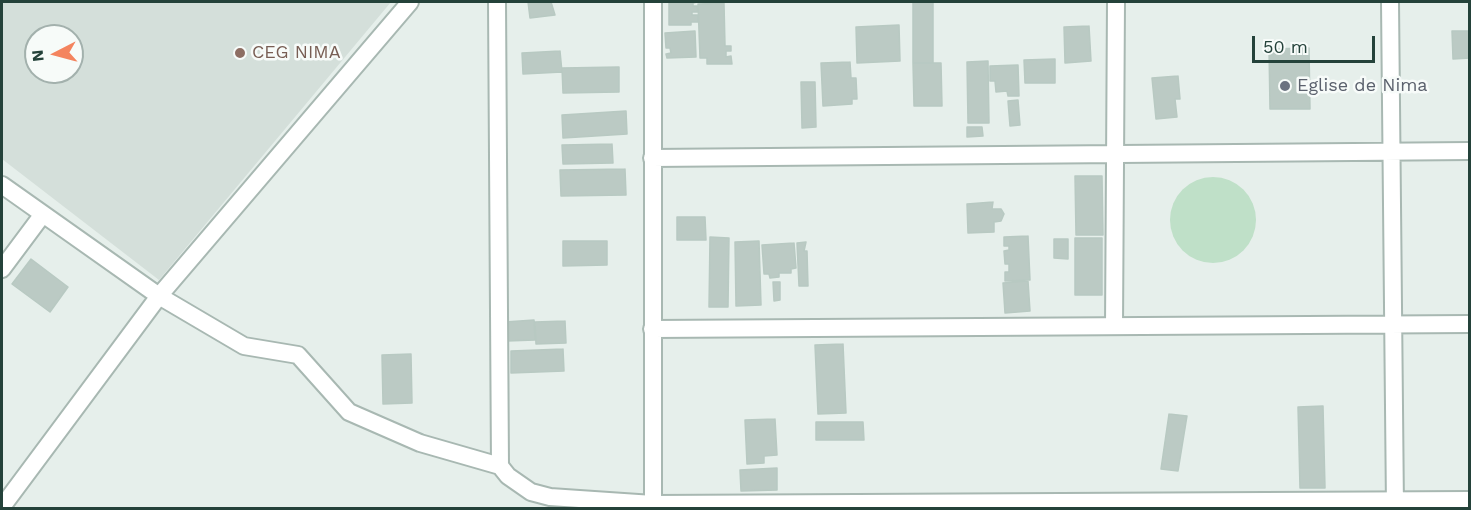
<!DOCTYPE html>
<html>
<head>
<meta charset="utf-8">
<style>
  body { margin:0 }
  #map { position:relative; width:1471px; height:510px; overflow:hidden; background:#e6efeb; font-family:"Work Sans",sans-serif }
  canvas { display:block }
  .frame { position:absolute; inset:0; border:3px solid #24423a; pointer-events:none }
  .north { position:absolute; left:24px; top:24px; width:60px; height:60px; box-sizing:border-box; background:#f7fbf9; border:2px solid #a3b1ad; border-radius:50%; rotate:264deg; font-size:16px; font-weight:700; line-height:24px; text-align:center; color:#24423a }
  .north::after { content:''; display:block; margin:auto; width:21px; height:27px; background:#f4845f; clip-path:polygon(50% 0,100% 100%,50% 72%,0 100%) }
  .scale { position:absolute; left:1252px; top:36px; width:123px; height:27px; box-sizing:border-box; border:3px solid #24423a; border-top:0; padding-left:8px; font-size:18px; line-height:21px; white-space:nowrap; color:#24423a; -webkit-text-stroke:4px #f7fbf9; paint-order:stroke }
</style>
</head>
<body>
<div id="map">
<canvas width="1471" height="510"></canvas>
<div class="frame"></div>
<div class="north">N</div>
<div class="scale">50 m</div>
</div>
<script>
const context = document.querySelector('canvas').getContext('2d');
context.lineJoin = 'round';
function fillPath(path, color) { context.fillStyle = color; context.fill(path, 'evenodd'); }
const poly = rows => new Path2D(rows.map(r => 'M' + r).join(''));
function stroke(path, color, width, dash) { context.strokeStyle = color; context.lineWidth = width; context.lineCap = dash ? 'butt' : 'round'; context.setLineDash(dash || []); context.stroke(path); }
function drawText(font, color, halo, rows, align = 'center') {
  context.font = font + ' "Work Sans",sans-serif'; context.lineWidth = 5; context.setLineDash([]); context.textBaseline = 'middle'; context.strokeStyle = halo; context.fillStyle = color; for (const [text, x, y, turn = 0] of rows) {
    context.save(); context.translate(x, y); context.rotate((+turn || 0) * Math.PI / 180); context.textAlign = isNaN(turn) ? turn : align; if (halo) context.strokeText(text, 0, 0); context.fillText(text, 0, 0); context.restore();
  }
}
const built = poly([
  [2,2,391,2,159,280,2,159],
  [36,36,72,36,72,72,36,72]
]);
const green = poly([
  '1170 220a43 43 0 1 1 86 0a43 43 0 1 1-86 0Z'
]);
const building = poly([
  [528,2,551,2,555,15,530,18,528,2],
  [672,2,697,2,693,3,693,6,697,6,698,12,692,12,692,15,698,15,698,22,691,22,691,25,669,25,669,3,672,2],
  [913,2,933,2,933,63,913,63,913,2],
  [724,3,725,46,731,46,731,51,726,51,726,57,731,56,732,64,707,64,707,58,700,58,698,4,724,3],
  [899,25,900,61,857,63,856,27,899,25],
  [1089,26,1091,61,1065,63,1064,27,1089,26],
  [695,31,696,57,667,58,666,54,671,53,670,48,666,48,665,33,695,31],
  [1452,31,1470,31,1470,58,1453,59,1452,31],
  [1309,48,1310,109,1270,109,1269,49,1309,48],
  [560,51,562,72,523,74,522,53,560,51],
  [1055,59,1055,83,1025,83,1024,60,1055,59],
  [988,61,989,123,968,123,967,62,988,61],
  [850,62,851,78,856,78,857,99,852,99,852,104,823,106,821,63,850,62],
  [913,63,941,63,942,106,914,106,913,63],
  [1018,65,1019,96,1008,96,1007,91,996,92,995,81,990,81,990,66,1018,65],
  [619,67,619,92,563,93,562,68,619,67],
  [1178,76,1180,99,1175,99,1177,117,1156,119,1152,78,1178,76],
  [801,82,815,82,816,127,802,128,801,82],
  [1018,100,1020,125,1010,126,1008,101,1018,100],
  [626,111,627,134,563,138,562,115,626,111],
  [967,127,982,127,983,136,967,137,967,127],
  [612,144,613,163,563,164,562,145,612,144],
  [625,169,626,195,561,196,560,170,625,169],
  [1075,176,1102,176,1103,235,1076,235,1075,176],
  [993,202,992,209,1001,209,1004,214,1001,221,994,222,994,232,968,233,967,204,993,202],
  [677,217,705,217,706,240,677,240,677,217],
  [1028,236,1030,280,1005,281,1005,272,1009,272,1009,264,1005,264,1004,251,1009,250,1009,246,1004,246,1004,237,1028,236],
  [710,237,729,238,728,307,709,307,710,237],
  [1075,238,1102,238,1102,295,1075,295,1075,238],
  [1054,239,1068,239,1068,259,1054,258,1054,239],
  [563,241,607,241,607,265,563,266,563,241],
  [759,241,761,305,736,306,735,242,759,241],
  [806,242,804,251,807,251,808,286,799,286,797,243,806,242],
  [794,243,796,268,791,269,791,273,779,273,779,277,770,278,769,274,764,274,762,245,794,243],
  [31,259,68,287,50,312,12,284,31,259],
  [1028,281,1030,311,1005,313,1003,283,1028,281],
  [773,282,780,282,780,300,774,301,773,282],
  [534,320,535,340,507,341,505,322,534,320],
  [565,321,566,343,536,344,535,322,565,321],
  [843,344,846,413,818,414,815,345,843,344],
  [563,349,564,371,511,373,511,351,563,349],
  [411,354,412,403,383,404,382,355,411,354],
  [1323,406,1325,488,1300,488,1298,407,1323,406],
  [1169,414,1187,416,1178,471,1161,469,1169,414],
  [775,419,777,455,764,456,764,463,747,464,745,420,775,419],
  [816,422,863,422,864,440,816,440,816,422],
  [777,468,777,490,741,491,740,470,777,468]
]);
const minor = poly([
  [497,2,500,466],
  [653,2,653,508],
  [1390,2,1395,508],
  [652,158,1470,151],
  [2,185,159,296,244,346,298,355,349,412,420,443,500,466,508,476,531,492,550,497,653,504,1470,500],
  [2,269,43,214],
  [1114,326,1116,2],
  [652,329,1470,324],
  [2,507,159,296,410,2]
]);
const markers = [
  [240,53,6,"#8d6e63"],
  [1285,86,6,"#6b7280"]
];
const educationNames = [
  ["CEG NIMA",252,53]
];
const worshipNames = [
  ["Eglise de Nima",1297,86]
];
fillPath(built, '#d4dfda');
fillPath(green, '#bfe0c8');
fillPath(building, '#bbcac4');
stroke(building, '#b8c9c2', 1.5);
stroke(minor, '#a8b8b2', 20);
stroke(minor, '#fff', 16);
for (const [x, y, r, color] of markers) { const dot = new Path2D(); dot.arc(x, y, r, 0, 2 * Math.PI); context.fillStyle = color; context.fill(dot); stroke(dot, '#f7fbf9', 2); }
drawText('18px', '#785e54', '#f7fbf9', educationNames, 'left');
drawText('18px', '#5b616d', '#f7fbf9', worshipNames, 'left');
</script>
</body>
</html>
